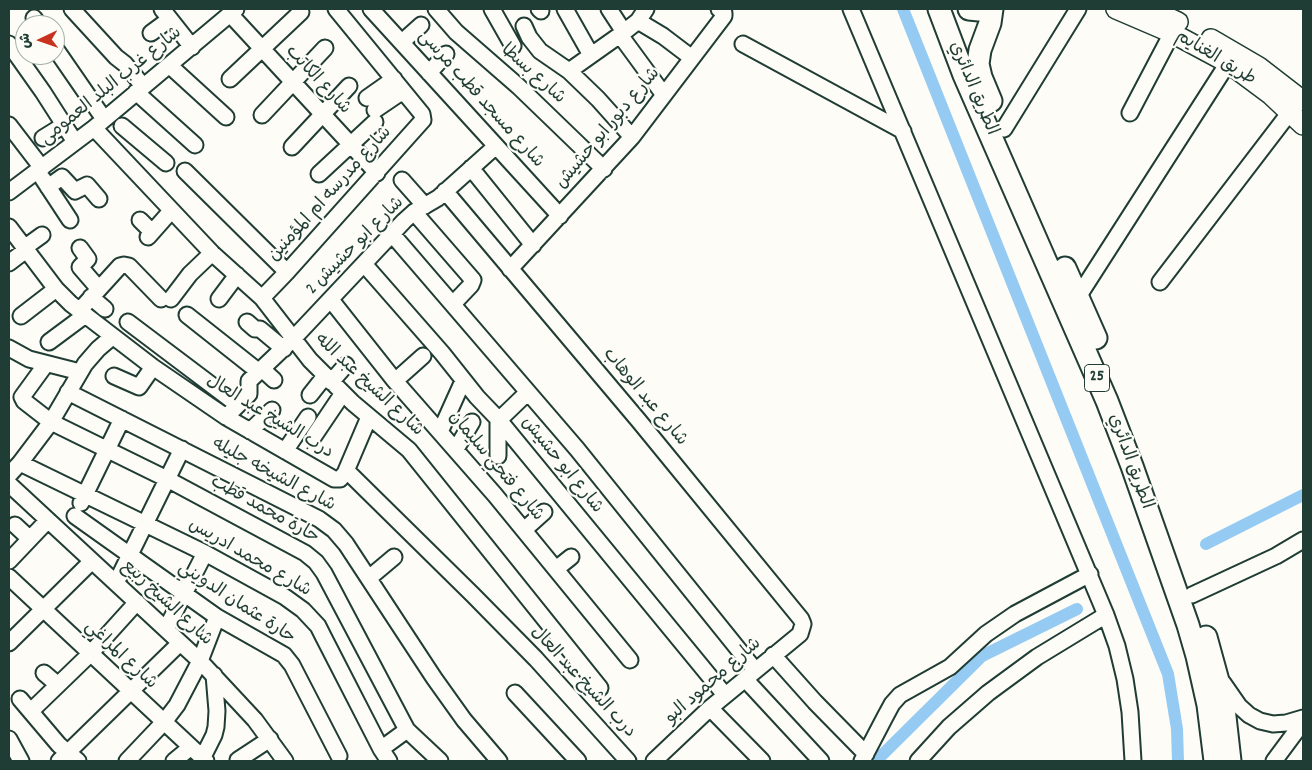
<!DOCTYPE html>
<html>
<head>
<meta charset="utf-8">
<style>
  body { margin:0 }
  #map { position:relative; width:1312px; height:770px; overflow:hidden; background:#fdfcf7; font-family:Dekko,"Playpen Sans Arabic",sans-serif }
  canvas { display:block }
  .frame { position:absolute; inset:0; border:10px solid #1f3d34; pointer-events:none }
  .north { position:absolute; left:15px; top:15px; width:50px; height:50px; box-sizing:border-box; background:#fdfcf7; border:1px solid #a4b0a9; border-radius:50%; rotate:267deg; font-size:14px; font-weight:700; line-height:20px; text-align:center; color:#1f3d34 }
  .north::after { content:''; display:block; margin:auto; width:18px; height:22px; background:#c8321e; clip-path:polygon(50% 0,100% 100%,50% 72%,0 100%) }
</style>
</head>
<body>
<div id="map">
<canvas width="1312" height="770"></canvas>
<div class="frame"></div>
<div class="north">ش</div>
</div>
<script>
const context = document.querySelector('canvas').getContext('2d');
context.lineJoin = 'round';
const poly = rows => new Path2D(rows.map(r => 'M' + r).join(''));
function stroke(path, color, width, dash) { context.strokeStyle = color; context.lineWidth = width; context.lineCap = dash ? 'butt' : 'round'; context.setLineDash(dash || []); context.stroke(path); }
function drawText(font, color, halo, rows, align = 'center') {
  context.font = font + ' Dekko,"Playpen Sans Arabic",sans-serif'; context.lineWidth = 4.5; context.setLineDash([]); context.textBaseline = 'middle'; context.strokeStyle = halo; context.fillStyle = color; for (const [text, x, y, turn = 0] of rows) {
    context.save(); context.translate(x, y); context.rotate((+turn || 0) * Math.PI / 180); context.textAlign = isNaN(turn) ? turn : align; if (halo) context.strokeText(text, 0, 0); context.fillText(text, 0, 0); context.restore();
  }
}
const canal = poly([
  [903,9,1168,674,1177,729,1178,761],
  [1206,544,1303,495],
  [876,761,982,656,1077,609]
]);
const minor = poly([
  [72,9,116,57,125,64,143,86],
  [162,9,192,47],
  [371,9,560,216],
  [436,9,456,32,518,86,604,169],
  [492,9,513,46],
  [539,9,541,11],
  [565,9,591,55],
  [609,9,624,32],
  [851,9,1106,615,1117,646,1125,679,1130,712,1133,761],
  [230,14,377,173],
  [34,18,39,25],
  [638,21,663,36,692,58],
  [524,26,529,37,540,51,569,71,598,99,632,137],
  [151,33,170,19],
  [620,35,664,95],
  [402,42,421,25],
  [9,44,43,92,75,142],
  [743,44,903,131],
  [55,48,104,119],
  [169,65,226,117],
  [569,71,624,32,638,21,646,9],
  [429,73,446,54],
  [230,79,301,12],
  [136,92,195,145],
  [367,98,394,79],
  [375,110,403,91],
  [1130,113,1172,33],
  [262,115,325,48],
  [9,125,42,168],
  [122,126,166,163],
  [94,128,212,253,262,298,310,360,353,403,409,450,600,688],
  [1004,129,1078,9],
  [43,138,64,125],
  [292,147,349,86],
  [471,168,533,245],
  [185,171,287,272],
  [319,174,375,122],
  [43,179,70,220],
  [402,180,425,206],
  [48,187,62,177,75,191,87,185,99,199],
  [445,191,639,421,801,619,803,624,800,634,710,708,654,761],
  [9,192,94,128,236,9],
  [414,212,473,280,471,285,453,304],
  [140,220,152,232],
  [9,227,56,289,71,304,153,367,226,417,334,479,340,479,347,471,473,595,536,659,628,761],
  [392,234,577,449,755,670],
  [148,237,171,211],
  [24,248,42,235],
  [80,248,88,259,80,267,99,289],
  [9,263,26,250],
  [364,264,442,353,477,397,499,420,725,695],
  [510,269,632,137,724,16,724,13,719,9],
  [1160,282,1290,112],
  [91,297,105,309],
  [1078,297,1228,63],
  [262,298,287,272,423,120,422,114,336,9],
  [171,299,190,274,212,253],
  [219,299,237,275],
  [331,300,395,381,495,495,630,660],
  [79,311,120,266,124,265,129,266,161,299],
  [187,315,259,372],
  [21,316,56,289],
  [128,322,238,405],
  [247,322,255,329,260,329,284,349],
  [49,342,84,316],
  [9,348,29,359,80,372],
  [46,364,22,397,24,401,51,422,167,479,305,553,316,562,324,573,407,730,440,761],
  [262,369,274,380],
  [114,376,139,387,153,367],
  [395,381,423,356],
  [331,382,346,365],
  [68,392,319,519,334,530,346,544,434,678,464,720,499,761],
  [310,395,325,376],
  [226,417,249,394,249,381,292,340,404,221,414,212,438,198,496,146],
  [499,420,528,392],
  [250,431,272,410],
  [440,432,463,381],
  [314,436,343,393],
  [456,449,472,422],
  [285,451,308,417],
  [498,456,498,418],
  [20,463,205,553,285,597,303,610,318,626,323,636,381,749,389,761],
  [346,471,369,417],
  [9,475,20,463,51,422,85,364,98,349,112,337],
  [9,484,200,661,255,720,285,761],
  [81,503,122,419],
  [75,516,217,617,284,655,292,665,339,756],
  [15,525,30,539],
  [524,530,544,512],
  [9,561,48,520],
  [556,569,571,557],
  [9,577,206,761],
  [369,578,394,557],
  [116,583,182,449],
  [1192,595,1276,556,1303,540],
  [166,629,205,553],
  [9,643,92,561],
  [773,655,815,702,866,754],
  [44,673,58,685],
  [745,679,821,761],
  [1223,683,1239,706,1249,715,1260,721,1273,724,1286,723,1303,718],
  [515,693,578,761],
  [20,699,59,745,78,761],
  [710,708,762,761],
  [31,711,90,654,137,602],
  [9,739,21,761],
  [381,749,407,730],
  [238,760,270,739],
  [59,761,180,643],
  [127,761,164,722,177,705,200,661,217,617],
  [174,761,191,747],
  [201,761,214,735,216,727,217,711,214,675],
  [862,761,885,717,892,704,900,695,950,667,986,634,1015,614,1090,574],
  [918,761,949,727,988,693,1037,657,1106,615],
  [1274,761,1303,722]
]);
const major = poly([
  [1116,9,1172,33,1228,63,1271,95,1303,125],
  [1150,9,1178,22],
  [1211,39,1259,67,1303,101]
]);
const highway = poly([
  [939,9,964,75,1107,401,1132,466,1188,625,1197,656,1208,705,1215,761],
  [969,9,979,10,986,9],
  [991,101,981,77,978,64,980,50,990,23,992,9],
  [1065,268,1096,338],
  [1206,637,1223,699,1230,761]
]);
const shields = [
  [1097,378,25]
];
const shieldNames = [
  ["25",1097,378]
];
const streetNames = [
  ["طريق الغنايم",1215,59,31],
  ["شارع بسطا",532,75,42],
  ["شارع الكاتب",317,81,47],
  ["شارع غرب البلد العمومى",112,87,-39],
  ["الطريق الدائري",972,89,67],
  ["شارع مسجد قطب مرسى",480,100,48],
  ["شارع دبور ابو حشيش",609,129,-50],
  ["شارع مدرسه ام المؤمنين",331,195,-48],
  ["شارع ابو حشيش 2",356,247,-45],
  ["شارع الشيخ عبد الله",368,386,43],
  ["شارع عبد الوهاب",644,398,50],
  ["درب الشيخ عبد العال",269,418,31],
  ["الطريق الدائري",1129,462,70],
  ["شارع ابو حشيش",561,466,51],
  ["شارع فتحي سليمان",495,467,50],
  ["شارع الشيخه جليله",273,476,28],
  ["حارة محمد قطب",264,511,29],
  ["شارع محمد ادريس",249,559,30],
  ["شارع الشيخ ربيع",166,604,43],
  ["حارة عثمان الدويني",236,604,33],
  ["شارع المراغي",120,656,43],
  ["شارع محمود البو",714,682,-41],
  ["درب الشيخ عبد العال",582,683,47]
];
stroke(canal, '#95cbf3', 12);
stroke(minor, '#1f3d34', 19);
stroke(major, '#1f3d34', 22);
stroke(highway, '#1f3d34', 25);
stroke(minor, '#fdfcf7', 15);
stroke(major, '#fdfcf7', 19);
stroke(highway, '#fdfcf7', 21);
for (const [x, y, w] of shields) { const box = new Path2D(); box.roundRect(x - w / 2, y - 13.5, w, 27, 4); context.fillStyle = '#fdfcf7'; context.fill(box); stroke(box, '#1f3d34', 1); }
drawText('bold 16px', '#1f3d34', null, shieldNames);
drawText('18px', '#1f3d34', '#fdfcf7', streetNames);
</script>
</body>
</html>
